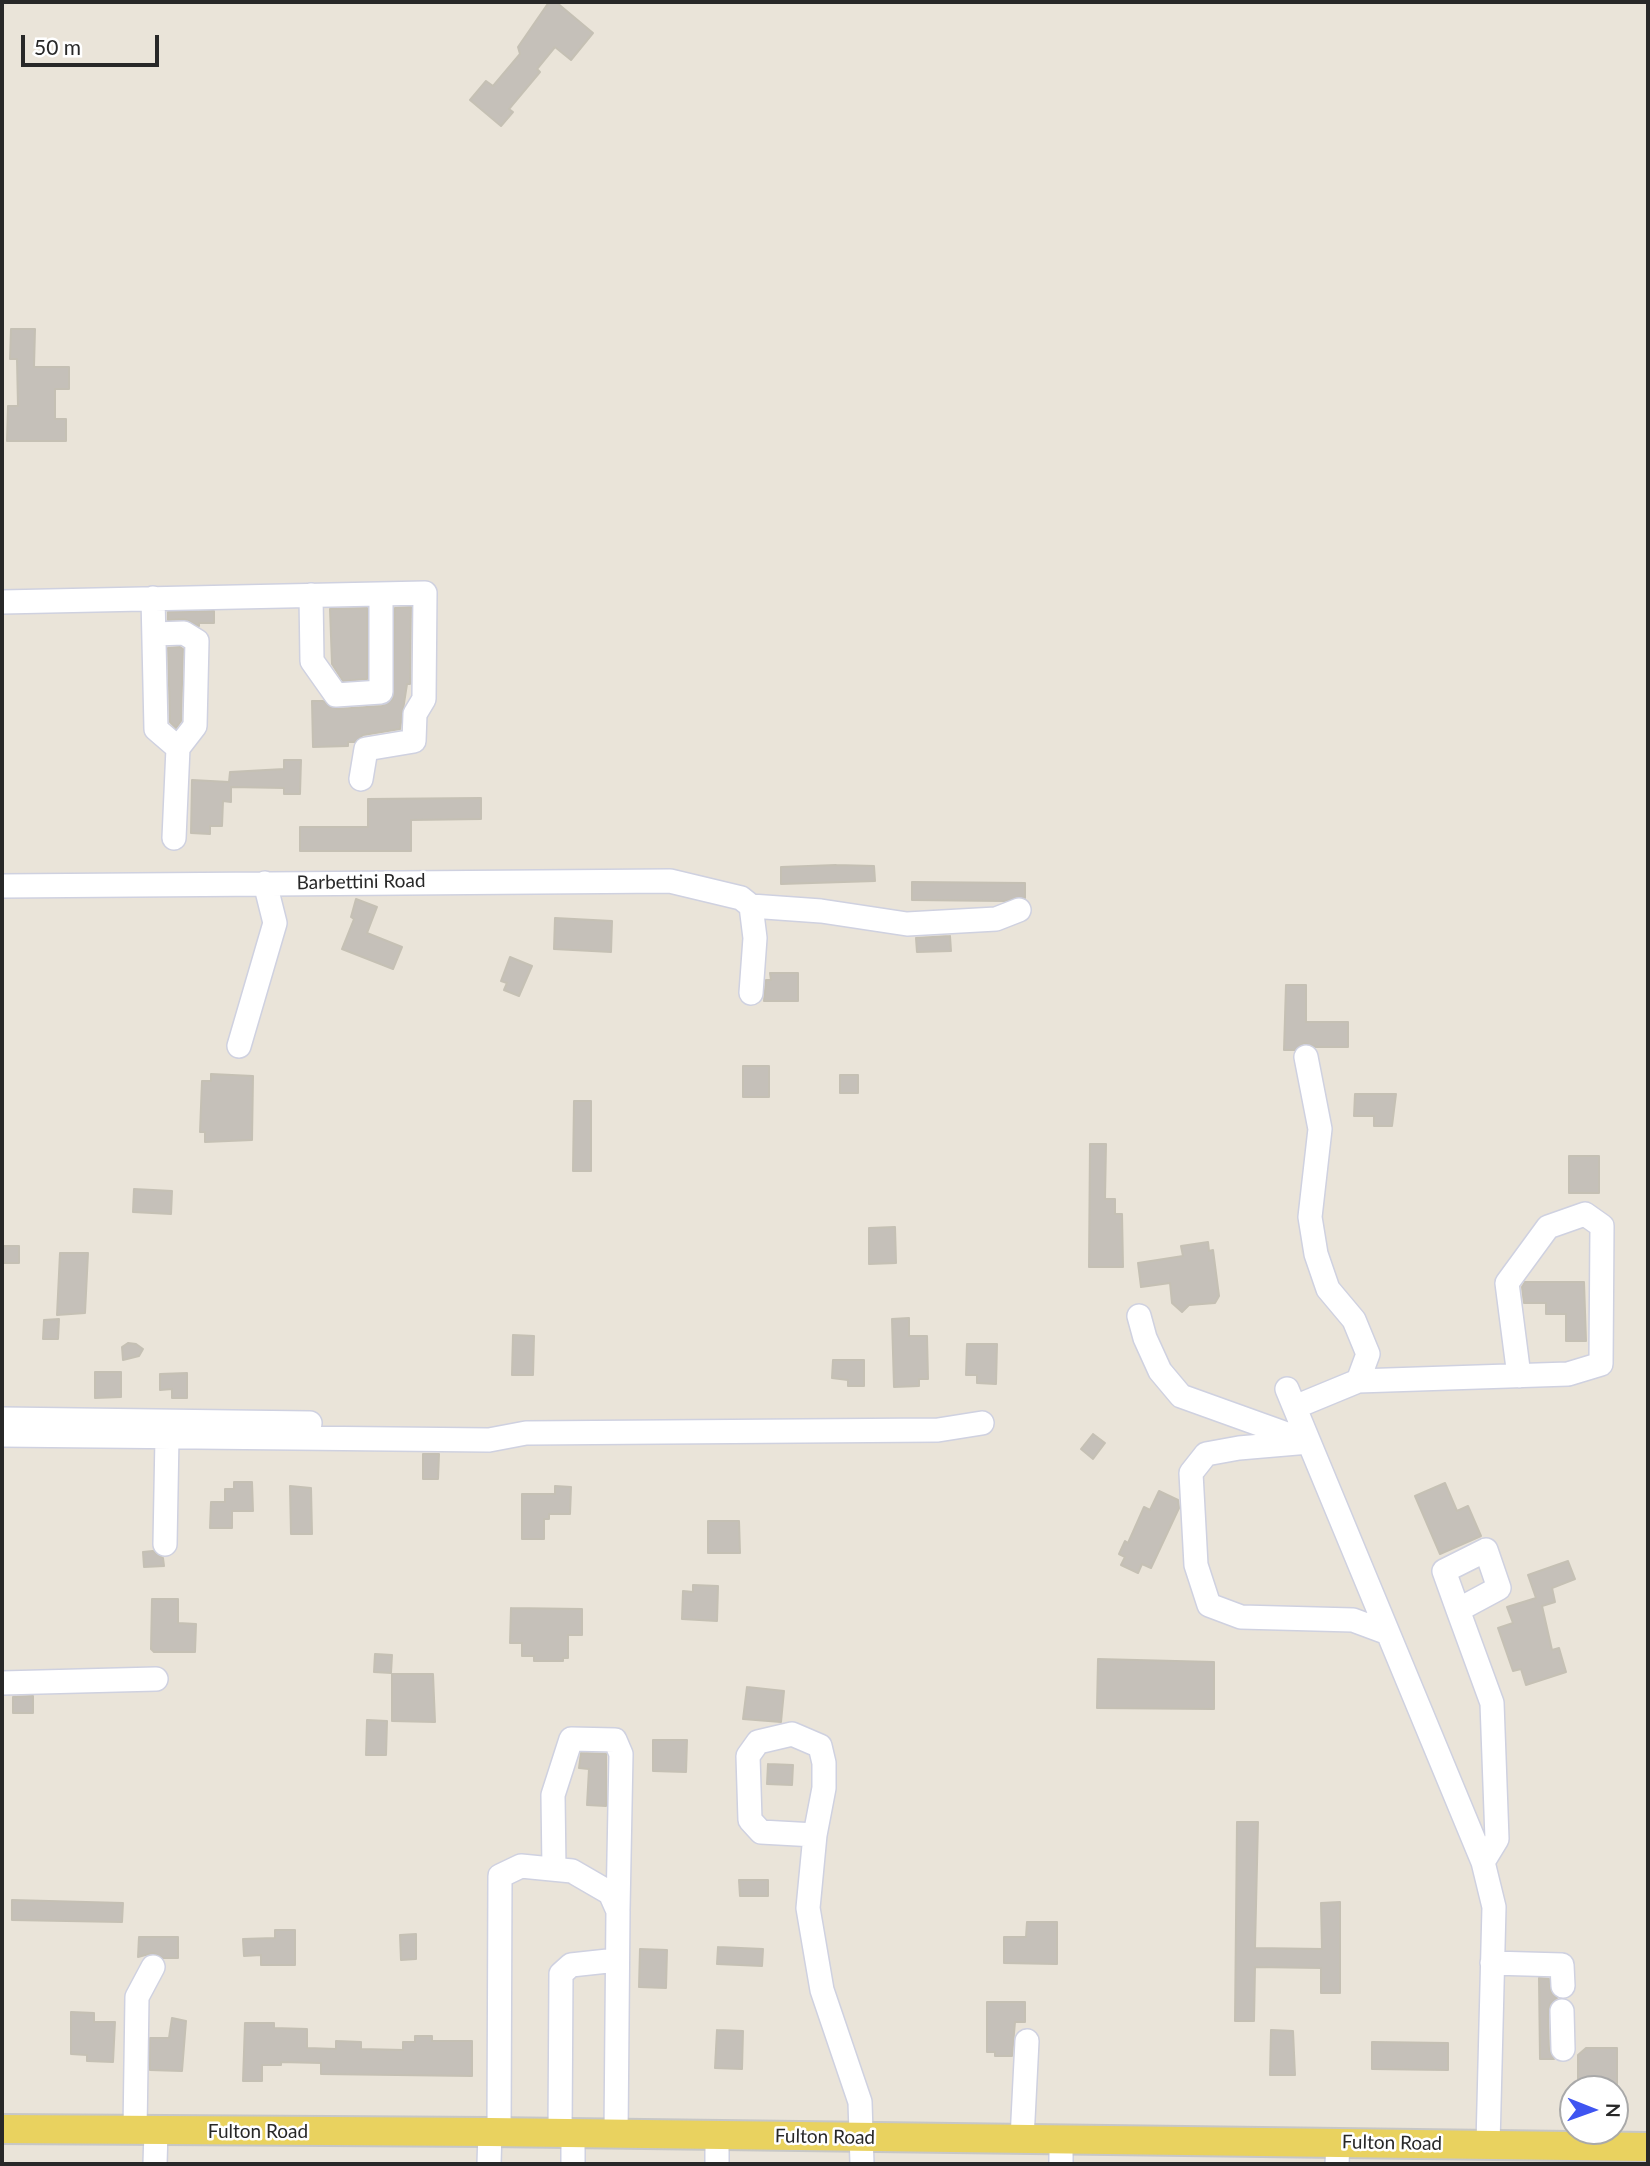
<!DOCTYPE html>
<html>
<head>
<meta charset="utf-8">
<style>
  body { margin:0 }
  #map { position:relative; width:1650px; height:2166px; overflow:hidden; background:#eae4d9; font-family:Lato,sans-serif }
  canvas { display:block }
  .frame { position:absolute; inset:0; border:4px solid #282828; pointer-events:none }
  .north { position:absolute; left:1559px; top:2075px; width:70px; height:70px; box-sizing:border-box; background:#fff; border:2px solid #a9a9a9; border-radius:50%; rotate:91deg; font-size:19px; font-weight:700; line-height:28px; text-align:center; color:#282828 }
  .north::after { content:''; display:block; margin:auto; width:24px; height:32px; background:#3f55f1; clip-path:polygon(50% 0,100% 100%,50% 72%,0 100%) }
  .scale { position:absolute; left:21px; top:35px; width:138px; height:32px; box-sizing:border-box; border:4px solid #282828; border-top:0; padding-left:9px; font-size:21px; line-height:24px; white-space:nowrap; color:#282828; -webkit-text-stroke:5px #fff; paint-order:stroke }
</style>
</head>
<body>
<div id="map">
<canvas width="1650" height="2166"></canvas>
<div class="frame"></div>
<div class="north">N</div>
<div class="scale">50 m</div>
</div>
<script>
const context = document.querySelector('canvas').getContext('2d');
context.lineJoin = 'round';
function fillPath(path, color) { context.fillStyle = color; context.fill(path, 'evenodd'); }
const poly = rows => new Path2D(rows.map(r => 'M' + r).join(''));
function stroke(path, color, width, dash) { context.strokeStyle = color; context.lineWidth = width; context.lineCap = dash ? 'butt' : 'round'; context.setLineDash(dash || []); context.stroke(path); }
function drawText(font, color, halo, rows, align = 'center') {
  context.font = font + ' Lato,sans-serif'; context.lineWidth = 5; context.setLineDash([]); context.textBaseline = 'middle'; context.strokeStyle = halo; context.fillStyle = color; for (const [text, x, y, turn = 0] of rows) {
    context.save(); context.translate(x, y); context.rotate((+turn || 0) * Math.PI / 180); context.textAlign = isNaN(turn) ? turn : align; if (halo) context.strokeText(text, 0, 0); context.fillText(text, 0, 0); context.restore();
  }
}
const building = poly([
  [549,2,556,2,593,33,571,60,555,47,537,69,540,72,509,109,513,112,501,126,470,100,486,81,493,86,520,54,518,47,549,2],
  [11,329,35,329,34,367,69,367,69,389,55,389,55,419,66,419,66,441,7,441,8,406,18,406,17,359,10,359,11,329],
  [411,607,410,684,407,684,400,729,363,735,355,742,348,742,348,746,313,747,312,701,323,701,337,709,382,706,393,699,395,608,411,607],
  [367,608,367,679,343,681,332,664,330,609,367,608],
  [214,611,214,623,199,623,199,626,184,619,168,620,168,612,214,611],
  [180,647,183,649,181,721,176,728,170,722,168,648,180,647],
  [284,760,301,760,300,794,284,794,284,788,231,787,231,802,223,801,222,826,210,826,210,834,191,833,192,780,229,782,230,772,284,769,284,760],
  [481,798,481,819,411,820,411,851,300,851,300,827,368,827,368,799,481,798],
  [836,865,874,866,875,881,781,884,781,867,836,865],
  [912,882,1025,883,1025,898,1004,901,912,900,912,882],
  [356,899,377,907,367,933,402,947,393,969,342,949,354,919,351,917,356,899],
  [555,918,612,921,611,952,554,949,555,918],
  [950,936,951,951,917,952,916,938,950,936],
  [510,957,532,966,519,996,504,990,507,983,501,981,510,957],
  [770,973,798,973,798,1001,764,1001,766,980,771,980,770,973],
  [1286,985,1306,985,1306,1022,1348,1022,1348,1047,1316,1047,1304,1043,1295,1050,1284,1050,1286,985],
  [743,1066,769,1066,769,1097,743,1097,743,1066],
  [211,1074,253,1076,252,1140,205,1142,205,1132,200,1132,202,1081,211,1081,211,1074],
  [840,1075,858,1075,858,1093,840,1093,840,1075],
  [1355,1094,1396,1094,1392,1126,1374,1126,1374,1116,1354,1116,1355,1094],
  [574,1101,591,1101,591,1171,573,1171,574,1101],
  [1090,1144,1106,1144,1105,1199,1115,1199,1115,1214,1122,1214,1123,1267,1089,1267,1090,1144],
  [1569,1156,1599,1156,1599,1193,1569,1193,1569,1156],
  [134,1189,172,1191,171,1214,133,1212,134,1189],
  [895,1227,896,1263,869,1264,869,1228,895,1227],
  [1208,1242,1209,1251,1213,1250,1219,1296,1215,1303,1189,1305,1182,1312,1172,1303,1170,1283,1141,1287,1138,1263,1183,1256,1181,1246,1208,1242],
  [2,1246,19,1246,19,1263,2,1263,2,1246],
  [60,1253,88,1253,85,1313,57,1315,60,1253],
  [1525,1282,1584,1282,1586,1341,1566,1341,1566,1314,1546,1314,1546,1303,1524,1303,1522,1287,1525,1282],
  [909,1318,909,1336,927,1336,928,1379,919,1379,919,1386,894,1387,892,1319,909,1318],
  [59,1319,58,1339,43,1339,44,1320,59,1319],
  [513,1335,534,1336,533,1375,512,1375,513,1335],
  [128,1343,136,1344,143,1349,139,1356,123,1360,122,1347,128,1343],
  [967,1344,997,1344,996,1384,977,1383,977,1375,966,1375,967,1344],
  [833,1360,864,1360,864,1386,848,1386,848,1380,832,1378,833,1360],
  [95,1372,121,1372,121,1397,95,1398,95,1372],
  [187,1373,187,1398,172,1398,172,1389,160,1390,160,1374,187,1373],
  [1093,1434,1105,1443,1093,1459,1081,1449,1093,1434],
  [423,1454,439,1454,438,1479,423,1479,423,1454],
  [234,1482,252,1482,253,1511,232,1511,232,1528,210,1528,211,1502,225,1502,225,1489,234,1489,234,1482],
  [1445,1483,1457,1511,1468,1506,1481,1536,1440,1554,1415,1496,1445,1483],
  [290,1486,311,1488,312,1534,291,1534,290,1486],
  [555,1486,571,1487,570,1514,549,1514,549,1519,544,1519,544,1539,522,1539,522,1494,555,1494,555,1486],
  [1159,1491,1178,1500,1179,1508,1151,1568,1142,1564,1138,1573,1121,1565,1125,1557,1119,1554,1125,1541,1128,1543,1144,1507,1150,1510,1159,1491],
  [708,1521,739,1521,740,1553,708,1553,708,1521],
  [153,1551,163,1558,164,1566,144,1567,143,1552,153,1551],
  [1568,1561,1575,1579,1552,1588,1555,1602,1542,1606,1552,1650,1559,1648,1566,1672,1526,1685,1521,1669,1513,1671,1498,1628,1513,1623,1507,1607,1536,1598,1528,1575,1568,1561],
  [693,1585,718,1586,717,1621,682,1619,683,1591,693,1592,693,1585],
  [152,1599,178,1599,178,1623,196,1624,195,1652,154,1652,151,1649,152,1599],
  [511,1608,582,1609,582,1635,568,1635,568,1658,563,1658,563,1661,534,1661,534,1656,522,1656,522,1643,510,1643,511,1608],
  [375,1654,392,1655,391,1673,374,1672,375,1654],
  [1098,1659,1214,1662,1214,1709,1097,1708,1098,1659],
  [392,1674,433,1674,435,1722,392,1721,392,1674],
  [747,1687,784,1691,781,1722,743,1719,747,1687],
  [33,1696,33,1713,13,1713,13,1697,33,1696],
  [367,1720,387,1721,386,1755,366,1755,367,1720],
  [653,1740,687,1740,686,1772,653,1771,653,1740],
  [581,1753,606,1754,606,1806,587,1805,589,1769,579,1768,581,1753],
  [768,1764,793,1765,792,1785,767,1784,768,1764],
  [1237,1822,1258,1822,1255,1948,1322,1949,1321,1903,1340,1902,1340,1993,1321,1993,1321,1968,1255,1967,1254,2021,1235,2021,1237,1822],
  [739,1880,768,1880,768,1896,740,1896,739,1880],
  [12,1900,123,1903,122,1922,12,1920,12,1900],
  [1027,1922,1057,1922,1057,1964,1004,1963,1004,1937,1026,1937,1027,1922],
  [275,1930,295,1930,295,1965,261,1965,261,1955,244,1956,243,1939,275,1938,275,1930],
  [416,1934,416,1959,401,1960,400,1935,416,1934],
  [139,1937,178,1937,178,1958,163,1958,153,1953,138,1957,139,1937],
  [718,1947,763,1949,762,1966,717,1964,718,1947],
  [640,1949,667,1950,666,1988,639,1987,640,1949],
  [1539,1978,1549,1979,1551,1993,1557,1998,1550,2004,1548,2011,1549,2049,1554,2059,1540,2059,1539,1978],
  [987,2002,1025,2002,1025,2022,1015,2022,1012,2056,995,2056,995,2052,987,2052,987,2002],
  [71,2012,94,2013,94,2022,115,2022,113,2062,87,2061,87,2055,71,2054,71,2012],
  [172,2018,186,2021,182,2071,150,2070,150,2038,169,2038,172,2018],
  [245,2023,274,2023,274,2028,307,2029,307,2048,336,2049,336,2041,361,2042,361,2049,403,2050,403,2042,415,2042,415,2036,432,2036,432,2041,472,2041,472,2076,321,2074,321,2063,281,2062,281,2065,262,2065,262,2081,243,2081,245,2023],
  [717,2030,743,2031,742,2069,715,2068,717,2030],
  [1271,2030,1293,2031,1295,2075,1270,2075,1271,2030],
  [1372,2042,1448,2043,1448,2070,1372,2069,1372,2042],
  [1586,2048,1617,2048,1617,2089,1578,2089,1578,2055,1586,2048]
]);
const minor = poly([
  [311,595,312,661,336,695,381,692,381,594],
  [153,598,156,729,178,748,174,838],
  [2,602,425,593,424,699,415,714,414,741,366,749,361,779],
  [154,634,184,633,197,641,195,726,178,748],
  [2,886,670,881,741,898,751,906,755,938,751,993],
  [751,906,821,911,907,924,996,919,1019,910],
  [239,1046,275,923,265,883],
  [1139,1316,1145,1338,1160,1371,1181,1396,1309,1442,1239,1448,1206,1454,1191,1473,1196,1565,1209,1605,1241,1617,1353,1620,1388,1633],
  [1358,1381,1568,1374,1601,1364,1602,1226,1585,1214,1548,1227,1507,1283,1519,1376],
  [1287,1389,1483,1862,1494,1907,1488,2144],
  [1295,1407,1358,1381,1368,1354,1354,1320,1328,1289,1316,1254,1310,1217,1320,1129,1306,1057],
  [2,1419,310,1423],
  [2,1435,489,1440,526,1433,938,1430,982,1423],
  [165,1544,167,1437],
  [1458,1610,1499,1588,1486,1550,1444,1571,1458,1610,1492,1703,1497,1839,1483,1862],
  [2,1683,156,1679],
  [815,1835,761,1832,750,1820,748,1756,758,1742,792,1734,820,1746,824,1763,824,1788,815,1835,808,1908,822,1990,860,2102,862,2164],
  [554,1869,553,1795,571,1739,615,1740,621,1754,618,1909],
  [1492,1963,1562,1965,1563,1986],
  [1562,2011,1563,2049],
  [135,2131,137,1997,153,1967],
  [499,2132,500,1876,521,1866,572,1871,610,1893,618,1911,616,2134],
  [560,2133,561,1974,571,1965,617,1960],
  [573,2133,573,2164],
  [717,2136,717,2164],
  [1022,2139,1027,2041],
  [155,2164,156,2131],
  [489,2164,490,2132],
  [1061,2164,1061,2139],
  [1337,2164,1338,2142]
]);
const major = poly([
  [2,2129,490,2132,1648,2147]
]);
const streetNames = [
  ["Barbettini Road",361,882,-1],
  ["Fulton Road",258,2132],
  ["Fulton Road",825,2137,1],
  ["Fulton Road",1392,2143,1]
];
fillPath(building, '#c5c0b9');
stroke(building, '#c5c0b4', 2);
stroke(minor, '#cfd1e0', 26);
stroke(major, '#c7c7c7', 32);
stroke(minor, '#fff', 23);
stroke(major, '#e9d25f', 28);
drawText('19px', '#282828', '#fff', streetNames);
</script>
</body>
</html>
